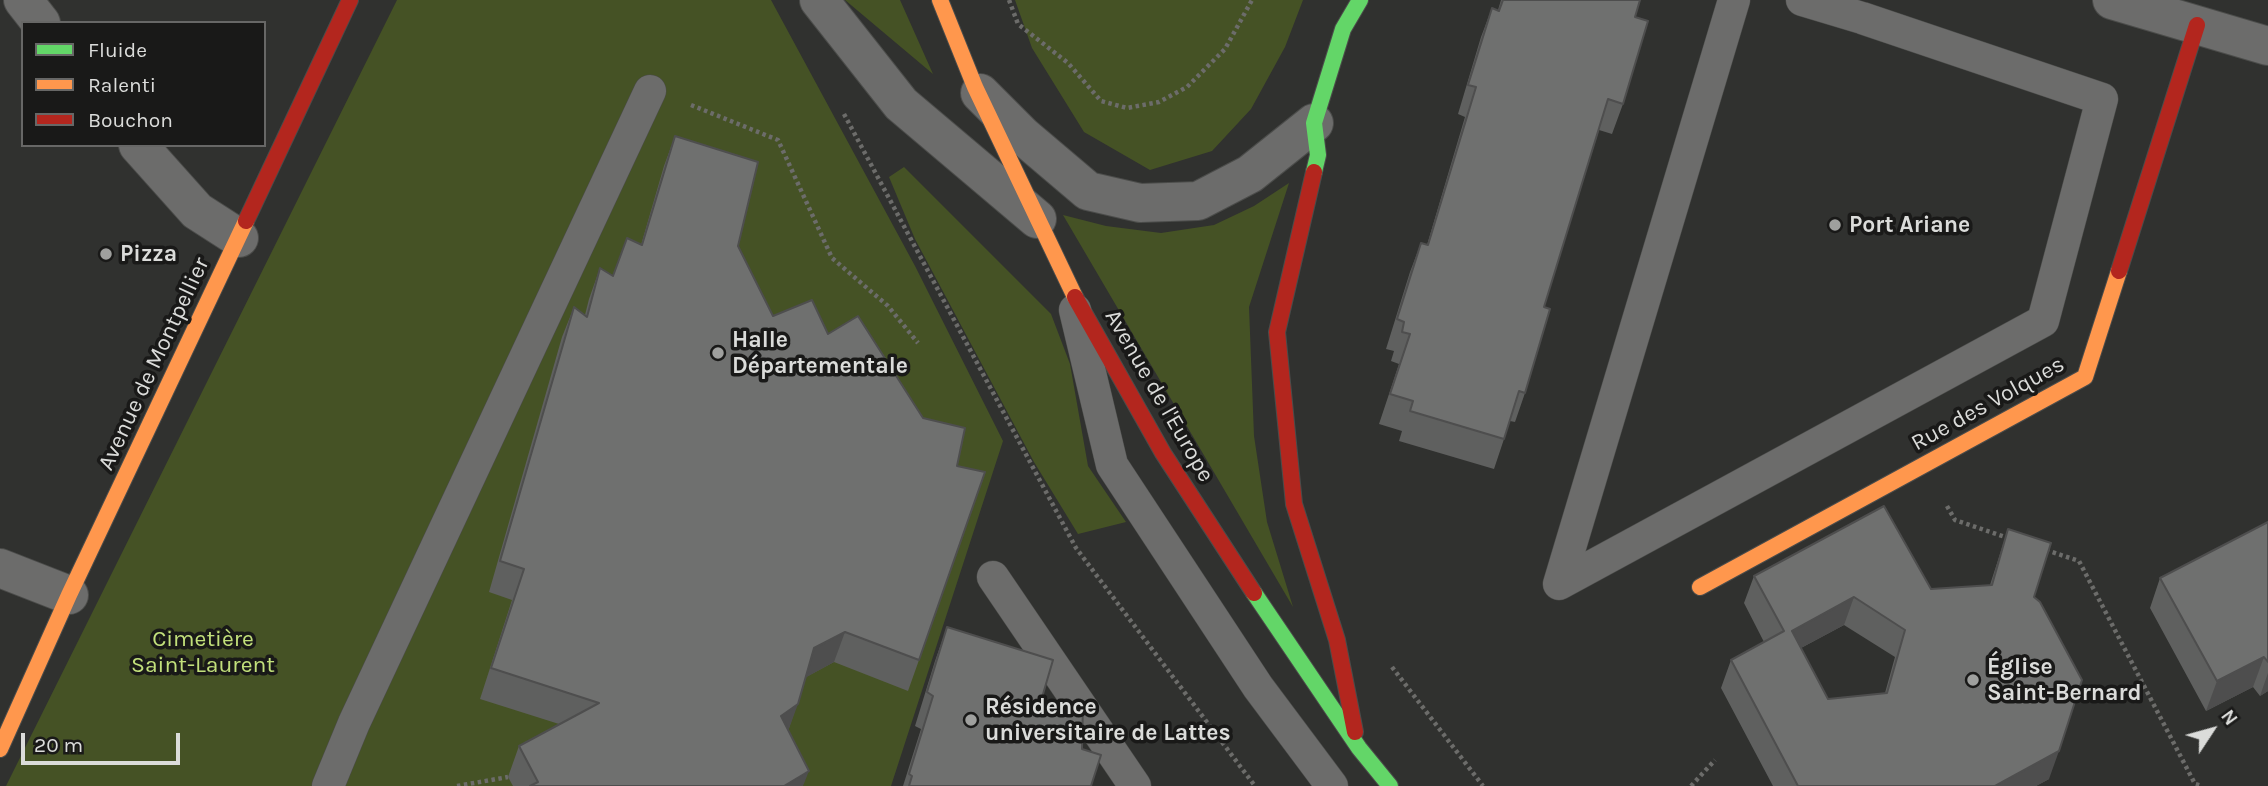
<!DOCTYPE html>
<html>
<head>
<meta charset="utf-8">
<style>
  body { margin:0 }
  #map { position:relative; width:2268px; height:786px; overflow:hidden; background:#30312f; font-family:Karla,sans-serif }
  canvas { display:block }
  .legend { position:absolute; left:21px; top:21px; width:245px; height:126px; box-sizing:border-box; background:#191918; border:2px solid #676766; margin:0; padding:9px 12px; list-style:none; font-size:21px; color:#dbdcda }
  .legend li { display:flex; align-items:center; gap:14px; height:35px }
  .legend b { width:35px; border:2px solid #676766 }
  .north { position:absolute; left:2177px; top:695px; width:70px; height:70px; -webkit-text-stroke:5px #191918; paint-order:stroke; rotate:54deg; font-size:19px; font-weight:700; line-height:28px; text-align:center; color:#dbdcda }
  .north::after { content:''; display:block; margin:auto; width:24px; height:32px; background:#dbdcda; clip-path:polygon(50% 0,100% 100%,50% 72%,0 100%) }
  .scale { position:absolute; left:21px; top:733px; width:159px; height:32px; box-sizing:border-box; border:4px solid #dbdcda; border-top:0; padding-left:9px; font-size:21px; line-height:24px; white-space:nowrap; color:#dbdcda; -webkit-text-stroke:5px #191918; paint-order:stroke }
</style>
</head>
<body>
<div id="map">
<canvas width="2268" height="786"></canvas>
<ul class="legend">
<li><b style="height:9px;background:#63d668"></b>Fluide</li>
<li><b style="height:9px;background:#ff974d"></b>Ralenti</li>
<li><b style="height:9px;background:#b3261e"></b>Bouchon</li>
</ul>
<div class="north">N</div>
<div class="scale">20 m</div>
</div>
<script>
const context = document.querySelector('canvas').getContext('2d');
context.lineJoin = 'round';
function fillPath(path, color) { context.fillStyle = color; context.fill(path, 'evenodd'); }
const poly = rows => new Path2D(rows.map(r => 'M' + r).join(''));
function stroke(path, color, width, dash) { context.strokeStyle = color; context.lineWidth = width; context.lineCap = dash ? 'butt' : 'round'; context.setLineDash(dash || []); context.stroke(path); }
function drawText(font, color, halo, rows, align = 'center') {
  context.font = font + ' Karla,sans-serif'; context.lineWidth = 7; context.setLineDash([]); context.textBaseline = 'middle'; context.strokeStyle = halo; context.fillStyle = color; for (const [text, x, y, turn = 0] of rows) {
    context.save(); context.translate(x, y); context.rotate((+turn || 0) * Math.PI / 180); context.textAlign = isNaN(turn) ? turn : align; if (halo) context.strokeText(text, 0, 0); context.fillText(text, 0, 0); context.restore();
  }
}
const green = poly([
  [397,0,771,0,915,266,1003,441,891,786,6,786],
  [845,0,900,0,933,74],
  [1015,0,1303,0,1285,47,1251,109,1212,151,1150,170,1084,132,1032,48],
  [904,167,1051,314,1070,364,1088,466,1126,522,1078,534,1034,462,915,239,889,177],
  [1289,183,1249,307,1254,436,1267,522,1293,607,1063,215,1106,226,1161,233,1214,225,1254,206]
]);
const path = poly([
  [1009,0,1018,24,1068,63,1101,101,1127,108,1159,102,1187,87,1225,49,1252,0],
  [691,105,778,140,832,258,888,306,918,343],
  [844,114,1076,548,1255,786],
  [1947,506,1955,520,2011,539],
  [2046,550,2079,561,2195,784,2202,786],
  [1392,667,1483,786],
  [457,786,508,777],
  [1691,786,1715,760]
]);
const lane = poly([
  [1734,0,1559,584,2043,321,2102,99,1862,18,1802,0],
  [1075,310,1112,465,1258,687,1332,786],
  [993,577,1135,786],
  [328,786,354,723,650,91]
]);
const street = poly([
  [23,0,41,23],
  [819,0,901,104,1037,219],
  [2112,0,2268,46],
  [980,93,1022,135,1088,191,1140,203,1198,201,1250,174,1314,123],
  [138,145,197,211,239,238],
  [0,568,69,595]
]);
const fast = poly([
  [1314,172,1318,155,1314,123,1343,29,1360,0],
  [1254,593,1359,748,1390,786]
]);
const slow = poly([
  [940,0,975,87,1075,297],
  [1700,587,2085,377,2119,271],
  [0,749,69,595,246,221]
]);
const jam = poly([
  [1314,172,1277,332,1294,504,1337,640,1355,732],
  [246,221,350,0],
  [2119,271,2197,25],
  [1075,297,1163,453,1254,593]
]);
const wall = poly([
  [1501,0,1640,0,1635,17,1623,104,1612,134,1599,130,1544,307,1525,393,1515,422,1510,421,1494,469,1399,441,1402,431,1379,424,1399,364,1391,361,1394,351,1386,349,1410,272,1421,243,1427,245,1465,117,1458,114,1481,37,1492,8,1498,10],
  [675,136,738,246,919,660,908,691,834,662,806,677,788,731,803,786,513,786,508,777,519,746,559,724,480,699,512,600,489,592,562,337,574,307,585,315,589,299,600,268,613,276,641,245,664,166],
  [2268,522,2268,691,2260,696,2253,687,2206,711,2150,608,2160,578],
  [2008,529,2034,597,2049,779,2036,786,1773,786,1721,688,1731,660,1764,642,1744,603,1754,576,1931,589,1990,585],
  [1844,625,1895,657,1885,693,1828,699,1801,648],
  [947,627,1041,701,1082,749,1091,786,903,786,921,729,915,726,935,661]
]);
const shadedWall = poly([
  [1854,597,1844,625,1782,658,1792,631],
  [845,632,834,662,803,679,814,648],
  [2264,657,2253,687,2206,711,2217,681],
  [2268,673,2268,691,2260,696],
  [798,704,787,734,781,716],
  [2059,751,2049,779,2036,786,1995,786],
  [809,771,803,786,784,786]
]);
const building = poly([
  [1503,0,1640,0,1635,17,1648,21,1623,104,1608,99,1544,307,1550,309,1525,393,1519,391,1504,439,1410,411,1413,401,1390,394,1410,334,1402,332,1404,322,1397,319,1421,243,1428,245,1476,87,1468,85,1492,8,1499,11,1503,0],
  [675,136,758,162,738,246,773,316,812,300,828,334,858,316,923,418,965,428,957,466,985,472,919,660,845,632,814,648,798,704,781,716,809,771,784,786,530,786,538,782,519,746,599,703,491,668,524,569,500,561,574,307,587,317,600,268,613,276,627,238,642,245,675,136],
  [1884,506,1931,589,1992,585,2008,529,2051,543,2034,597,2040,602,2082,680,2059,751,1995,786,1798,786,1731,660,1784,631,1754,576,1884,506],
  [1854,597,1905,630,1887,693,1828,699,1792,631,1854,597],
  [2268,522,2268,662,2264,657,2217,681,2160,578,2268,522],
  [947,627,1053,660,1041,701,1083,703,1082,749,1101,755,1091,786,909,786,912,776,909,774,933,696,927,692,947,627]
]);
const markers = [
  [1835,225,7,"#9fa09e"],
  [106,254,7,"#9fa09e"],
  [718,353,7,"#9fa09e"],
  [1973,680,7,"#9fa09e"],
  [971,720,7,"#9fa09e"]
];
const poiNames = [
  ["Port Ariane",1849,225],
  ["Pizza",120,254],
  ["Halle",732,340],
  ["Départementale",732,366],
  ["Église",1987,667],
  ["Saint-Bernard",1987,693],
  ["Résidence",985,707],
  ["universitaire de Lattes",985,733]
];
const streetNames = [
  ["Avenue de Montpellier",154,364,-65],
  ["Avenue de l'Europe",1159,396,60],
  ["Rue des Volques",1988,404,-29]
];
const parkNames = [
  ["Cimetière",203,639],
  ["Saint-Laurent",203,665]
];
fillPath(green, '#455225');
stroke(lane, '#4b4c4a', 33);
stroke(street, '#4b4c4a', 40);
stroke(fast, '#4b4c4a', 18);
stroke(slow, '#4b4c4a', 18);
stroke(jam, '#4b4c4a', 18);
stroke(path, '#6c6c6a', 4.5, [3.5, 3.5]);
stroke(lane, '#6c6c6b', 32);
stroke(street, '#6c6c6b', 38);
stroke(fast, '#63d668', 16);
stroke(slow, '#ff974d', 16);
stroke(jam, '#b3261e', 16);
fillPath(wall, '#5f605f');
fillPath(shadedWall, '#4e4e4e');
fillPath(building, '#6f706f');
stroke(building, '#4e4e4e', 2);
for (const [x, y, r, color] of markers) { const dot = new Path2D(); dot.arc(x, y, r, 0, 2 * Math.PI); context.fillStyle = color; context.fill(dot); stroke(dot, '#191918', 2.5); }
drawText('bold 23px', '#dbdcda', '#191918', poiNames, 'left');
drawText('23px', '#dbdcda', '#191918', streetNames);
drawText('23px', '#c2e07b', '#191918', parkNames);
</script>
</body>
</html>
